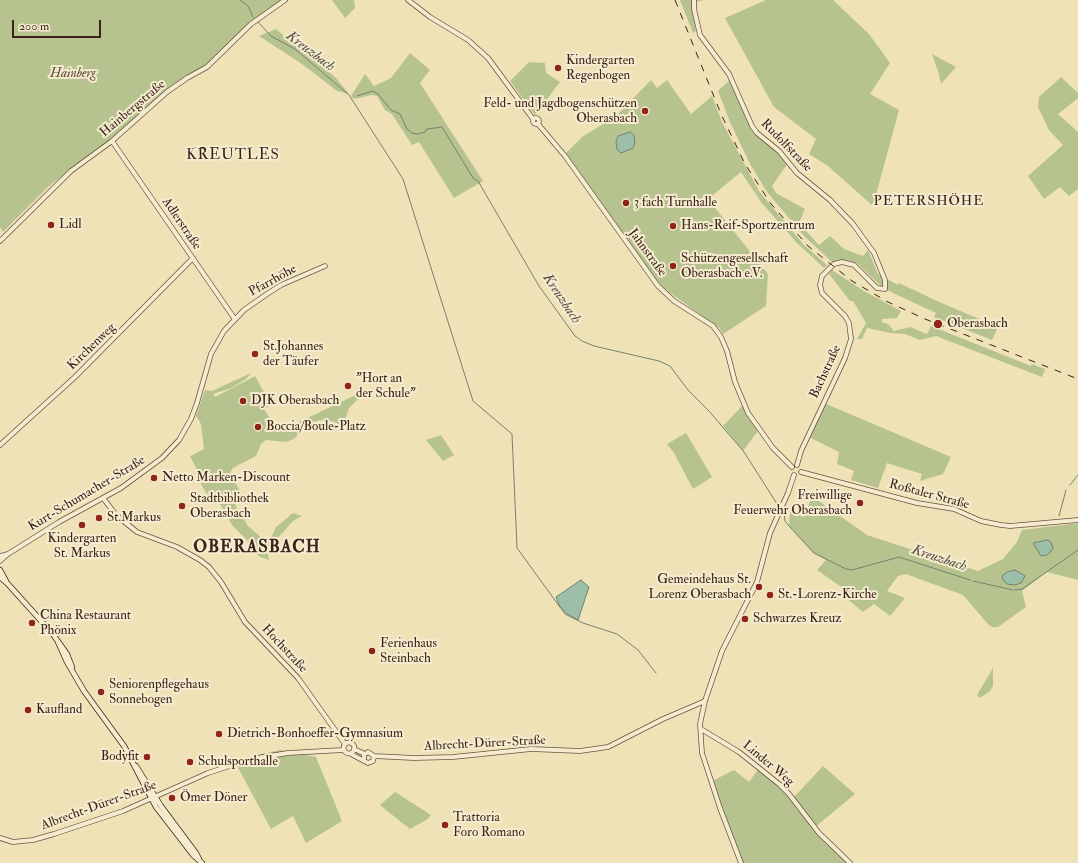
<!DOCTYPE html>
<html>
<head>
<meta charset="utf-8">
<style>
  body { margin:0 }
  #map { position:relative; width:1078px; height:863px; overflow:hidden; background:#efe2b7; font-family:"IM FELL Double Pica",serif }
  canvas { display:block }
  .scale { position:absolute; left:12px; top:20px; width:89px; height:18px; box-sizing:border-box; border:2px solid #3c231a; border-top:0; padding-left:5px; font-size:12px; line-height:14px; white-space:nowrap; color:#3c231a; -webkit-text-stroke:3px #f5ecd0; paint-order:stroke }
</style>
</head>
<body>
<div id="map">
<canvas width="1078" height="863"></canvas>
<div class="scale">200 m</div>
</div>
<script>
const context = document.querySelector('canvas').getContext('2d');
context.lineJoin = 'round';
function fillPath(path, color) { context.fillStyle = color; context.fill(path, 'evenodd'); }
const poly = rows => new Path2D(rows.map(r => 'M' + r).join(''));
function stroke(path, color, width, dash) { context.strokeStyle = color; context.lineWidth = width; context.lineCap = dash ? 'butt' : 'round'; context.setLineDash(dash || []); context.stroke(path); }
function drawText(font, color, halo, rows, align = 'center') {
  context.font = font + ' "IM FELL Double Pica",serif'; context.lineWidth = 4; context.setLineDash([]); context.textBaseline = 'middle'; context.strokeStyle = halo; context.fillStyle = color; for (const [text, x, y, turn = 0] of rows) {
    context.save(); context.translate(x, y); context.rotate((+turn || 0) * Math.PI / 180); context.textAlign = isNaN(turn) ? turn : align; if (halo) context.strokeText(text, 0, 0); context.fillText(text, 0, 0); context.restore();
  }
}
const green = poly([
  [0,0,284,0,262,14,207,69,169,89,139,114,116,136,69,170,48,187,3,232,0,227],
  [332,0,354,0,355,8,345,18],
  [680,0,703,0,693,3,692,10,696,31,693,33],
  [766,0,833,0,869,34,890,63,870,94,899,110,873,206,828,166,809,154,816,139,774,107,725,18],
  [276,29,336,78,349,94,337,91,302,64,259,36],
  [410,53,430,70,420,83,483,181,454,198,419,142,412,145,392,114,385,110,377,96,372,95,354,99,351,96,365,74,374,86,391,78],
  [932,54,956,67,941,84,939,74],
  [529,62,545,63,546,73,560,82,535,115,510,81],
  [1061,77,1078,93,1078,98,1058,114,1078,132,1078,189,1069,196,1060,187,1044,199,1028,176,1063,145,1049,130,1038,107,1039,97],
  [651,80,657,88,667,80,691,114,712,96,722,122,759,191,804,245,827,265,824,268,796,242,761,202,741,172,708,199,768,274,766,306,723,334,719,328,669,292,656,280,566,153,582,137,616,116],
  [730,80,751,129,788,163,772,186,776,193,805,209,799,223,819,245,830,236,844,249,863,256,868,250,878,274,898,285,899,283,937,301,998,327,992,340,934,317,936,313,893,293,881,286,857,263,846,260,832,262,805,237,767,192,750,164,730,122,718,91],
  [832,270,864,291,901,311,897,318,882,319,882,322,888,324,894,331,910,327,927,334,931,326,1031,366,1031,364,1045,369,1042,377,936,336,920,340,905,334,891,333,867,328,862,339,857,339,866,323,853,301,850,301,829,274],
  [251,373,246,379,231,388,213,394,215,397,255,376,271,405,264,409,278,432,362,392,363,394,349,408,343,426,332,421,320,420,306,425,294,439,286,442,266,440,261,444,256,456,233,468,230,473,244,498,235,505,248,526,263,539,269,539,273,534,276,527,293,513,302,516,293,521,267,550,269,560,260,557,254,552,247,540,232,525,220,504,206,493,201,484,198,472,190,456,204,449,201,424,196,416,205,390,212,391],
  [824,403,951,457,943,474,920,481,922,474,887,463,878,488,851,480,854,471,837,464,839,452,807,436],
  [743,405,758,431,743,451,723,426],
  [686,433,712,477,693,489,674,453,667,444],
  [441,435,454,455,443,461,426,440],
  [812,496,867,535,978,571,1003,559,1017,542,1022,530,1078,523,1078,580,1047,572,1022,591,1026,607,998,627,992,627,987,623,963,595,906,574,898,576,887,591,905,598,890,616,874,604,863,612,841,594,844,589,817,570,826,560,813,553,789,526,790,512,804,517],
  [993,668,993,686,990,691,980,698,977,695],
  [280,750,316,757,342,821,306,843,293,816,271,829,234,760],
  [823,766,855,794,814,828,849,863,742,863,712,781,734,770,749,782,760,767,794,797],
  [395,792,431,815,428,819,410,829,386,810,380,805]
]);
const water = poly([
  [630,132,634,135,635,142,633,148,621,153,617,149,616,141,618,136,630,132],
  [1048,540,1051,542,1053,549,1047,555,1041,556,1033,543,1048,540],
  [1015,570,1025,576,1021,583,1015,585,1007,584,1003,580,1002,576,1007,572,1015,570],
  [581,580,589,587,578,620,566,613,559,605,556,597,581,580]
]);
const stream = poly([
  [240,0,248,6,253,17],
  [258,22,271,36,295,49,349,95,403,179,473,401,512,434,517,548,565,614,583,623,617,634,638,650,656,673],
  [357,96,373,91,378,94,391,110,400,114,407,129,412,133,418,134,425,132,427,129,442,127,473,178,478,181,539,286,575,336,582,341,594,346,659,361,670,366,688,390,709,411,744,452,779,507],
  [1070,485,1078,475],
  [784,513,785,521,789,526,814,553,846,569,852,570,899,557,970,580],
  [1059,516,1066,490],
  [973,581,1013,590],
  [1015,590,1022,589,1078,550]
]);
const tertiary = poly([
  [408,0,430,17,468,40,488,58,533,119],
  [694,0,694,9,700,35,729,74,752,126,757,133,779,151,797,173,830,200,853,224,874,253,885,280,885,289,877,288,854,265,842,262,834,264,822,276,820,285,822,293,845,316,849,323,851,339,845,358,801,451,797,465],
  '533 121a3 3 0 1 1 6 0a3 3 0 1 1-6 0Z',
  [538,124,565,156,658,286,674,301,713,326,721,337,727,351,735,382,748,413,773,448,792,467],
  [112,141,234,318],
  [0,241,71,171,112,141,167,92,187,78,207,67,251,24,285,0],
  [0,445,75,377,193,258],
  [801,472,917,503,954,509,981,521,1001,525,1010,526,1078,520],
  [103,498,116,515,137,532,177,547,200,560,209,567,221,582,245,622,298,678,345,744],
  [0,556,8,554],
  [0,561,8,554,59,522,121,488,162,458,179,440,191,419,197,403,211,354,224,331,244,310,267,294,281,285,325,266],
  [701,729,739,752,779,784,789,794,819,833,850,863],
  '343.5 748a5.5 5.5 0 1 1 11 0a5.5 5.5 0 1 1-11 0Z',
  [354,749,365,754],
  [351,754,368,763,373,761,374,756],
  [364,759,364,755,368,752,374,756,414,758,453,757,531,749,580,751,608,747,663,719,705,701],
  [0,838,13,842,33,840,54,834,123,811,208,773,251,759,288,753,343,750],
  [741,863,720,808,702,753,700,724,705,701,722,651,757,582,770,533,788,493,794,475]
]);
const secondary = poly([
  [0,570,7,583],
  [0,577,7,583,52,633,67,654,72,667],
  [58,642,67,662,84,691,124,746,156,807,193,855,202,863],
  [136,766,161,806,196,853,199,859]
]);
const rail = poly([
  [675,0,721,114,745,164,771,204,808,246,852,281,888,302,925,319,1078,379]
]);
const markers = [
  [558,68,4,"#8f2418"],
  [645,111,4,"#8f2418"],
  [626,203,4,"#8f2418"],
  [51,225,4,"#8f2418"],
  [673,226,4,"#8f2418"],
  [673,266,4,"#8f2418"],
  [938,324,5,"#8f2418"],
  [255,354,4,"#8f2418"],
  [348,386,4,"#8f2418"],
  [243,401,4,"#8f2418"],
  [258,427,4,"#8f2418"],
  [154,478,4,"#8f2418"],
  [860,503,4,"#8f2418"],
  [182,506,4,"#8f2418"],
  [99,518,4,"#8f2418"],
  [82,525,4,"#8f2418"],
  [759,587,4,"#8f2418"],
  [770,595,4,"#8f2418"],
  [745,619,4,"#8f2418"],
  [32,623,4,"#8f2418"],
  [372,651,4,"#8f2418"],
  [101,692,4,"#8f2418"],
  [28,710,4,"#8f2418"],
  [219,734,4,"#8f2418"],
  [147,757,4,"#8f2418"],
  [190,762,4,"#8f2418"],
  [172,798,4,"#8f2418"],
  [445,825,4,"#8f2418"]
];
const poiNames = [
  ["Kindergarten",566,61],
  ["Regenbogen",566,76],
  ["Feld- und Jagdbogenschützen",637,104,"right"],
  ["Oberasbach",637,119,"right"],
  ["3 fach Turnhalle",634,203],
  ["Lidl",59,225],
  ["Hans-Reif-Sportzentrum",681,226],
  ["Schützengesellschaft",681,259],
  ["Oberasbach e.V.",681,274],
  ["Oberasbach",947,324],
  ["St.Johannes",263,347],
  ["der Täufer",263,362],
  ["\"Hort an",356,379],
  ["der Schule\"",356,394],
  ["DJK Oberasbach",251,401],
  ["Boccia/Boule-Platz",266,427],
  ["Netto Marken-Discount",162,478],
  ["Freiwillige",852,496,"right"],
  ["Feuerwehr Oberasbach",852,511,"right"],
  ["Stadtbibliothek",190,499],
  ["Oberasbach",190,514],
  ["St.Markus",107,518],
  ["Kindergarten",82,539,"center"],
  ["St. Markus",82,554,"center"],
  ["Gemeindehaus St.",751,580,"right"],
  ["Lorenz Oberasbach",751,595,"right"],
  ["St.-Lorenz-Kirche",778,595],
  ["China Restaurant",40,616],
  ["Phönix",40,631],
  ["Schwarzes Kreuz",753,619],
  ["Ferienhaus",380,644],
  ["Steinbach",380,659],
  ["Seniorenpflegehaus",109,685],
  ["Sonnebogen",109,700],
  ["Kaufland",36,710],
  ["Dietrich-Bonhoeffer-Gymnasium",227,734],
  ["Bodyfit",139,757,"right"],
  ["Schulsporthalle",198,762],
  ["Ömer Döner",180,798],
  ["Trattoria",453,818],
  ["Foro Romano",453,833]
];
const parkNames = [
  ["Hainberg",73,74]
];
const streetNames = [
  ["Hainbergstraße",133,109,-40],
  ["Rudolfstraße",786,146,46],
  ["Adlerstraße",181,224,56],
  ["Jahnstraße",647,253,54],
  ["Pfarrhöhe",273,281,-29],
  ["Kirchenweg",92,347,-44],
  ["Bachstraße",826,372,-65],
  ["Kurt-Schumacher-Straße",87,494,-31],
  ["Roßtaler Straße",929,495,15],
  ["Hochstraße",284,649,47],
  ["Albrecht-Dürer-Straße",485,744,-3],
  ["Linder Weg",768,764,40],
  ["Albrecht-Dürer-Straße",99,806,-20]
];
const waterNames = [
  ["Kreuzbach",310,52,37],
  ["Kreuzbach",561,299,56],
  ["Kreuzbach",939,559,18]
];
const neighbourhoodNames = [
  ["PETERSHÖHE",929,202]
];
const quarterNames = [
  ["KREUTLES",233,156]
];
const districtNames = [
  ["OBERASBACH",257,548]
];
fillPath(green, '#b7c38f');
fillPath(water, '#9bbfa8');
stroke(water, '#75816f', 1);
stroke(stream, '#75816f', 1);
stroke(tertiary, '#695341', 5.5);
stroke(secondary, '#3c231a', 6);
stroke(tertiary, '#f5ecd0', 4);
stroke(secondary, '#f5ecd0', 4.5);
stroke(rail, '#3c231a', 1, [7, 7]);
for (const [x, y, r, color] of markers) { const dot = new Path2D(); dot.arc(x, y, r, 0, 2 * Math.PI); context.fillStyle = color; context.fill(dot); stroke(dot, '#f5ecd0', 1.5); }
drawText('13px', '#3c231a', '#f5ecd0', poiNames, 'left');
drawText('italic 13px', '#5b4b37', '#f5ecd0', parkNames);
drawText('13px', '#3c231a', '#f5ecd0', streetNames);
drawText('italic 14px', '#585245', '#f5ecd0', waterNames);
context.letterSpacing = '1px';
drawText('14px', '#3c231a', '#f5ecd0', neighbourhoodNames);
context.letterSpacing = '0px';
context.letterSpacing = '1px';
drawText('15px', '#3c231a', '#f5ecd0', quarterNames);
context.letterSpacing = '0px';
context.letterSpacing = '1px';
drawText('bold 17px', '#3c231a', '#f5ecd0', districtNames);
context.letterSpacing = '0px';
</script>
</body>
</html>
